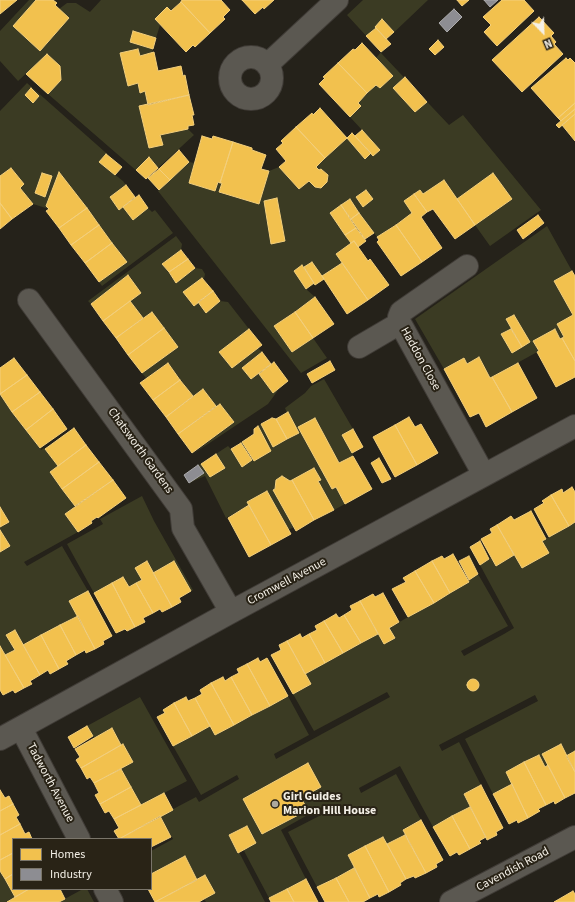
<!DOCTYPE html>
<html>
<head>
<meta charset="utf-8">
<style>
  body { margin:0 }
  #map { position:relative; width:575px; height:902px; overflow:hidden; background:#25221a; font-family:"Source Sans 3",sans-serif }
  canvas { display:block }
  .legend { position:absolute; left:12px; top:838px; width:140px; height:52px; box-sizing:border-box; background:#292316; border:1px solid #7a756a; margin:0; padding:5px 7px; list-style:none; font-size:12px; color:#f4f0e7 }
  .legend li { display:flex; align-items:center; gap:8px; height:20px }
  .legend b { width:20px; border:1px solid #7a756a }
  .north { position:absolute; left:523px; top:12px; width:40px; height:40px; -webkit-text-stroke:3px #292316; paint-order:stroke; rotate:157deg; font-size:11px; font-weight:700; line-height:16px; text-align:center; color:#f4f0e7 }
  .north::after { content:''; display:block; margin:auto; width:14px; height:18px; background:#f4f0e7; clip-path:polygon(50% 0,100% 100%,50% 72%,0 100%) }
</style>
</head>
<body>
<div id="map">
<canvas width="575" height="902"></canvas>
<ul class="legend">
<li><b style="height:11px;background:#f2c14e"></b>Homes</li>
<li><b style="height:11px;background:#8d8d92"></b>Industry</li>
</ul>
<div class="north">N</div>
</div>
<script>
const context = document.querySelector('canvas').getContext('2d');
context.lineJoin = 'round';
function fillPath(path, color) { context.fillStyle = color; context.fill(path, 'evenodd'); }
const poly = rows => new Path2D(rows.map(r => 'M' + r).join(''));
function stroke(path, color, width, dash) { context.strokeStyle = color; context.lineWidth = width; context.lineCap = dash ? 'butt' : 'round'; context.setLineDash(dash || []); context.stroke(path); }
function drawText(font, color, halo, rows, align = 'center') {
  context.font = font + ' "Source Sans 3",sans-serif'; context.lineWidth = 4; context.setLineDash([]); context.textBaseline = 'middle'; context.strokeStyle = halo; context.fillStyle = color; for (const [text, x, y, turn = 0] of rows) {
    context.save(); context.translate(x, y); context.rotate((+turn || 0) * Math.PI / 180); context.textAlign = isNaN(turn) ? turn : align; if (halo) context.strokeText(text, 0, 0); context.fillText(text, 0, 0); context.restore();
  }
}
const green = poly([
  [29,0,36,0,40,50,69,18,59,9,67,3,76,3,90,12,101,0,182,0,171,11,167,7,155,19,160,25,156,38,133,31,130,42,153,49,152,53,140,56,138,49,120,54,128,85,138,83,140,93,145,91,148,105,139,107,149,148,162,145,160,135,188,129,194,135,146,179,48,94,60,66,47,54,18,81,0,61,0,31],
  [363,0,428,0,387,39,391,44,381,53,449,125,463,115,541,210,490,246,475,225,512,199,493,173,457,199,423,194,420,190,404,201,412,213,377,237,374,233,365,239,366,241,358,247,354,241,336,254,342,263,322,276,324,279,306,289,315,297,274,326,292,352,313,338,327,358,301,373,158,191,189,162,195,163,189,183,215,191,218,182,222,183,219,193,259,204,269,171,279,167,299,189,309,181,315,187,321,188,327,182,328,175,322,169,319,170,316,167,352,133,355,136,362,130,350,117,361,107,358,103,376,85,380,88,393,76,376,58,381,52,347,15],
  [27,83,122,167,106,154,99,162,123,181,126,185,110,197,119,209,123,207,133,219,148,208,152,212,155,210,173,233,102,286,99,282,126,262,60,173,46,206,49,209,33,204,20,188,24,184,11,168,0,176,0,111],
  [547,226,572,271,554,281,573,315,557,324,564,337,560,339,555,329,533,341,539,351,490,378,478,357,467,364,464,358,444,369,415,319],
  [176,236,182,244,181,250,162,264,176,282,195,268,202,269,205,274,204,279,202,278,184,292,194,305,198,302,206,312,220,301,228,302,249,329,220,352,232,368,258,348,262,352,242,368,251,379,259,374,273,393,279,389,268,404,193,454,234,422,220,404,216,406,203,389,193,396,168,363,146,378,142,373,178,347,152,312,143,318,130,301,141,293,129,275,91,304,88,301],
  [324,379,353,429,352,452,353,456,339,463,315,418,332,489,336,487,345,504,334,510,318,481,321,480,314,468,290,481,282,476,276,480,275,489,294,527,288,530,267,491,247,502,249,505,226,518,205,476,189,483,184,475,228,446,231,449,241,443,254,434,254,429,258,426,272,418,276,419,287,413,285,408,305,393,311,386],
  [0,395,40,448,41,450,44,448,58,466,50,472,75,506,65,514,78,532,24,562,27,566,62,546,88,591,78,616,23,645,15,630,6,634,15,650,5,655,0,646,0,552,10,546,0,530,0,527,9,522,0,507],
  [142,496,154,521,193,590,191,591,174,562,153,573,147,561,142,580,129,587,123,577,94,593,67,544,103,524,100,519],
  [575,522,575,751,566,756,560,744,542,754,548,765,545,767,539,755,524,762,506,772,512,784,493,794,465,739,538,701,535,695,439,745,442,751,459,742,481,785,464,794,470,807,433,827,400,766,359,788,361,793,396,774,421,820,403,829,405,835,387,844,383,837,348,855,354,868,317,887,288,832,325,813,322,807,281,830,306,879,269,898,243,849,256,843,247,826,230,835,265,902,206,902,204,899,215,893,205,875,197,880,185,856,151,874,151,851,173,839,160,816,196,797,199,802,239,779,237,775,201,795,173,746,210,726,215,735,288,696,309,735,274,754,276,759,390,697,387,692,314,731,293,694,311,684,305,674,378,634,384,644,394,638,389,628,469,582,468,580,478,574,508,626,461,651,464,656,504,634,514,628,480,565,491,558,496,566,514,555,522,568,549,553,542,541],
  [140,697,187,781,141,805,121,769,133,762,123,744,121,745,112,728,94,738,87,726],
  [0,871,15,897,7,902,0,902],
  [83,889,87,889,94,902,59,902]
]);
const homes = poly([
  [0,0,17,0,0,14,0,0],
  [36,0,53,0,57,3,55,5,69,18,40,51,13,26,36,0],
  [182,0,221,0,230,10,223,17,225,19,210,33,181,2,182,0],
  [242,0,274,0,264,9,263,7,255,14,242,0],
  [457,0,469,0,462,6,457,0],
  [502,0,524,0,534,11,497,46,484,32,491,25,483,17,502,0],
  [181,2,210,33,195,47,193,45,186,52,155,19,167,7,171,11,181,2],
  [539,17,554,33,551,36,556,42,554,44,563,54,522,92,492,60,539,17],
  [382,19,394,32,386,39,375,27,382,19],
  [376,28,391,44,381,52,366,36,376,28],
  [133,31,156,38,153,49,130,42,133,31],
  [438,40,444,47,435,55,429,49,438,40],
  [362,43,393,76,380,88,376,85,367,93,338,63,353,49,355,50,362,43],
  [138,49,140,56,154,52,158,71,181,66,183,76,185,75,189,95,148,105,145,91,140,93,138,83,128,86,120,53,138,49],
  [47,54,60,66,61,80,48,94,26,74,47,54],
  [566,58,568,60,570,58,575,63,575,103,558,118,531,88,566,58],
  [338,63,367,93,358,103,361,106,350,117,319,84,325,78,323,77,338,63],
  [405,77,427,102,415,112,393,88,405,77],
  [31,88,39,96,33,103,25,95,31,88],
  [189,95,194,115,192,115,194,125,188,126,188,129,160,135,163,145,149,148,139,106,189,95],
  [575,103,575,109,561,121,558,118,575,103],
  [320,108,347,138,325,158,296,127,312,113,313,115,320,108],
  [575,109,575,114,559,128,556,125,575,109],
  [575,114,575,141,562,125,575,114],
  [296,127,325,158,316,167,319,170,321,169,328,175,327,182,321,188,315,187,309,181,299,189,279,167,286,161,276,149,283,143,281,141,296,127],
  [362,130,380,150,373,156,355,136,362,130],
  [352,133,371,153,365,159,347,138,352,133],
  [202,136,212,139,213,136,233,142,220,183,218,182,215,191,189,183,202,136],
  [233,142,252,148,252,150,266,155,261,169,269,171,259,204,219,192,222,183,220,183,233,142],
  [179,150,189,162,170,180,159,169,179,150],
  [106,154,122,167,115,175,99,162,106,154],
  [149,157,158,168,146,179,136,170,149,157],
  [11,168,24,184,20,188,33,204,12,219,0,203,0,176,11,168],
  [159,169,170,180,159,190,148,178,159,169],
  [59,172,87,208,59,228,46,211,49,209,46,206,59,172],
  [42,173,52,176,45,197,35,193,42,173],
  [493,173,512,199,475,225,457,199,493,173],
  [444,180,475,225,455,239,433,209,427,212,414,194,420,190,423,194,444,180],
  [126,185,135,197,119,210,110,197,126,185],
  [366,190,373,199,363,207,356,197,366,190],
  [414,194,427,212,421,217,442,248,422,262,396,225,412,213,404,201,414,194],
  [139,195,148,208,133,220,123,207,139,195],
  [277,198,285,241,271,244,264,201,277,198],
  [350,199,359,213,351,219,341,205,350,199],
  [0,203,12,219,0,229,0,203],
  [341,205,356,228,345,235,330,213,341,205],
  [87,208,99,225,71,245,59,228,87,208],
  [359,213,374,233,365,239,351,219,359,213],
  [538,215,544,223,523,239,517,230,538,215],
  [99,225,112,243,85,263,71,245,99,225],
  [396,225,422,262,401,276,377,242,379,240,377,237,396,225],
  [356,228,366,241,358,247,354,241,351,243,345,235,356,228],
  [354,241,368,261,370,259,389,285,368,300,336,254,354,241],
  [112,243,127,262,99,282,85,263,112,243],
  [181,250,188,259,169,272,162,264,181,250],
  [188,259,195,268,176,283,169,272,188,259],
  [312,262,324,279,315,285,304,267,312,262],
  [342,263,368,300,347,314,322,276,342,263],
  [302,265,314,283,306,289,294,271,302,265],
  [572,271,575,276,575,361,562,338,564,337,557,324,573,315,554,281,572,271],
  [128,275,141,293,103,321,91,304,128,275],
  [202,278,213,291,194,306,183,292,202,278],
  [213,291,220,301,206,313,198,302,213,291],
  [315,297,334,324,313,338,295,312,315,297],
  [130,301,143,318,116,338,103,321,130,301],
  [152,312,164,328,128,355,116,338,152,312],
  [295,312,313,338,292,352,274,326,295,312],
  [514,315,530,342,522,347,506,319,514,315],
  [164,328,178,347,142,373,128,355,164,328],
  [249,329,262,345,232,368,219,352,249,329],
  [511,329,522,347,512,353,501,334,511,329],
  [555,329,560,339,562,338,575,361,575,377,556,387,537,352,539,351,533,341,555,329],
  [262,352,271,364,251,379,242,368,262,352],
  [479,357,490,378,492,377,512,412,486,427,479,413,470,417,444,369,464,358,467,364,479,357],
  [14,358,27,375,0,394,0,368,14,358],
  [330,361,335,370,312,383,307,374,330,361],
  [274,362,288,381,273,393,259,374,274,362],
  [168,363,180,380,153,400,140,383,168,363],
  [518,363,537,398,512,412,492,377,518,363],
  [27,375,40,392,12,412,0,394,27,375],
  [180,380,193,396,166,417,153,400,180,380],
  [203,389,216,406,178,434,166,417,203,389],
  [40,392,53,409,26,430,12,412,40,392],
  [220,404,234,422,192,453,178,434,220,404],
  [53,409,67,429,40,448,26,430,53,409],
  [288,412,299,433,287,439,276,419,288,412],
  [409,417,415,427,421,424,438,453,417,465,395,425,409,417],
  [272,418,276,419,287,439,273,447,261,424,272,418],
  [315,418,339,463,353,456,372,489,345,504,336,487,332,489,298,427,315,418],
  [395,425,417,465,395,477,373,437,395,425],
  [258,426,271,451,254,461,242,442,254,434,254,429,258,426],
  [74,428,86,445,58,466,45,449,74,428],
  [353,429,363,447,352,453,342,435,353,429],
  [241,443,252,460,242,467,231,449,241,443],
  [86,445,99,462,62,489,50,472,86,445],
  [216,454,225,468,210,477,201,464,216,454],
  [379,458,391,479,382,483,371,463,379,458],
  [99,462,113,480,75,506,62,489,99,462],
  [314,468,321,480,318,481,334,510,314,520,292,480,314,468],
  [282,476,290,481,292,480,314,520,296,531,273,490,275,489,276,480,282,476],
  [113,480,126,498,98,518,97,517,91,521,92,523,78,532,65,514,113,480],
  [572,487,575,492,575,522,569,526,551,495,562,489,563,493,572,487],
  [267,491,291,534,271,545,247,502,267,491],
  [551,495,569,526,549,537,534,509,544,503,542,501,551,495],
  [249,505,271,545,249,557,228,518,249,505],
  [0,507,9,522,0,527,0,507],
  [531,511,546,539,542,541,549,553,522,568,497,525,511,516,514,520,531,511],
  [497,525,514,555,496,566,481,539,492,533,490,529,497,525],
  [0,530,10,546,0,552,0,530],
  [480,541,489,559,480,565,470,547,480,541],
  [453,554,469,582,450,593,432,561,442,556,444,559,453,554],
  [469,556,478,574,469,580,459,561,469,556],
  [147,561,172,607,162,612,160,609,153,613,136,583,142,580,135,568,147,561],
  [174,561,191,591,179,598,181,602,172,607,153,573,174,561],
  [432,561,450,593,434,603,415,571,432,561],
  [415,571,434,603,408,617,392,589,406,582,403,578,415,571],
  [123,577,129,587,136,583,153,613,143,618,145,622,135,627,112,583,123,577],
  [112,583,135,627,127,631,125,629,116,633,94,593,112,583],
  [88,591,112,636,103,641,104,644,95,649,69,601,88,591],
  [383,593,399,622,389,628,395,638,384,644,360,601,373,594,375,597,383,593],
  [360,601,378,634,361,643,344,615,352,610,350,606,360,601],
  [336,614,339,618,344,615,361,643,343,653,324,621,336,614],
  [78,616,95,649,86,653,85,650,76,655,60,625,78,616],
  [324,621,343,653,325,663,309,634,317,630,315,626,324,621],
  [60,625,76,655,66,661,68,664,59,669,41,635,60,625],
  [15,630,40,675,30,681,32,684,24,688,5,655,15,650,6,635,15,630],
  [300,634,302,638,309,634,325,663,305,674,287,641,300,634],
  [41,635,59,669,50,674,48,670,40,675,23,645,41,635],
  [287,641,311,684,293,694,271,655,281,650,279,645,287,641],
  [0,646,24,688,15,693,13,690,3,695,0,690,0,646],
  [258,658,260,662,267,658,288,696,270,706,247,664,258,658],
  [247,664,270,706,252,715,231,677,239,673,237,669,247,664],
  [223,677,225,681,231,677,252,715,234,725,211,683,223,677],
  '467 685a6 6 0 1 1 12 0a6 6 0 1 1-12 0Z',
  [211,683,234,725,215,735,195,698,202,694,200,690,211,683],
  [186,697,188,701,195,698,210,726,192,736,174,703,186,697],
  [174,703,192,736,173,746,157,717,165,713,163,710,174,703],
  [87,726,93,736,74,748,68,737,87,726],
  [112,728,121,745,81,768,76,760,80,757,75,749,112,728],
  [123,744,133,762,94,783,90,777,87,779,81,768,123,744],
  [561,744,575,772,575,793,565,798,542,754,561,744],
  [575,751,575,772,566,756,575,751],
  [539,755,545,767,548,765,565,798,555,804,554,801,546,805,524,762,539,755],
  [524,762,546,805,538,809,540,811,528,818,506,772,524,762],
  [308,763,321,787,301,798,308,810,262,834,243,799,308,763],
  [121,769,131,787,100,804,95,795,99,793,94,783,121,769],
  [512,784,528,818,518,823,517,820,509,824,493,794,512,784],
  [481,785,503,828,496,832,497,835,487,840,464,794,481,785],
  [131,787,141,805,114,819,109,811,105,813,100,804,131,787],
  [0,790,5,798,9,796,13,804,0,811,0,790],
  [164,793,173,810,119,839,114,831,119,828,114,819,164,793],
  [13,804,19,815,16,817,20,824,0,835,0,811,13,804],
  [470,807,486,837,479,841,481,843,470,849,452,816,470,807],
  [160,816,171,837,151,847,151,839,119,839,160,816],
  [452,816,470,849,459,855,457,852,450,856,433,827,452,816],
  [421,820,443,860,436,864,437,867,426,873,403,830,421,820],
  [20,824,25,834,29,832,32,839,13,839,13,853,0,860,0,835,20,824],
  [247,826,256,843,238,853,229,835,247,826],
  [405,835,426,873,415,878,414,876,406,879,387,844,405,835],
  [383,837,406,879,400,883,401,885,389,892,365,846,383,837],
  [365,846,389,892,379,897,378,894,370,898,348,855,365,846],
  [13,853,13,874,5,879,0,871,0,860,13,853],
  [185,856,197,880,155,902,148,889,151,889,151,874,185,856],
  [354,868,370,898,363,902,349,902,336,878,354,868],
  [13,874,13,889,29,889,15,897,5,879,13,874],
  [205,875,215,893,204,899,199,902,155,902,205,875],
  [336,878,349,902,325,902,317,887,336,878],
  [306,879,318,902,294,902,287,889,306,879],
  [29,889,60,889,65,899,59,902,7,902,29,889],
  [287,889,294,902,271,902,269,898,287,889],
  [573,891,575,894,575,902,554,902,573,891]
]);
const industry = poly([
  [484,0,498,0,490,7,484,0],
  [454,9,462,17,447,32,439,23,454,9],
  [198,465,204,473,189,483,184,475,198,465]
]);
const minor = poly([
  '230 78a21 21 0 1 1 42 0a21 21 0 1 1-42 0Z',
  [267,65,337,0],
  [467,266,401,312,399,317,400,323,484,475],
  [29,300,181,509,183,528,231,612],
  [359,347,400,323],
  [21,728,79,839],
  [0,739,231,612,575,426],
  [105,889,112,902],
  [451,902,575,837]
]);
const markers = [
  [275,804,4,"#aca89f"]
];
const streetNames = [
  ["Haddon Close",420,359,61],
  ["Chatsworth Gardens",140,451,54],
  ["Cromwell Avenue",287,582,-28],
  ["Tadworth Avenue",50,783,62],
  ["Cavendish Road",513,870,-28]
];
const poiNames = [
  ["Girl Guides",283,797],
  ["Marion Hill House",283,811]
];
fillPath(green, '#3b3b23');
fillPath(homes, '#f2c14e');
stroke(homes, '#f3cf7c', 1);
fillPath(industry, '#8d8d92');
stroke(industry, '#acabac', 1);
stroke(minor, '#403c37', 24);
stroke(minor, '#5b5851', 22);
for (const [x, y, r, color] of markers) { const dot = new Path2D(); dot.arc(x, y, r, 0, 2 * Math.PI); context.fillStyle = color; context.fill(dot); stroke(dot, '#292316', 1.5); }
drawText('12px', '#f4f0e7', '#292316', streetNames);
drawText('bold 12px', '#f4f0e7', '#292316', poiNames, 'left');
</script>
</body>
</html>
